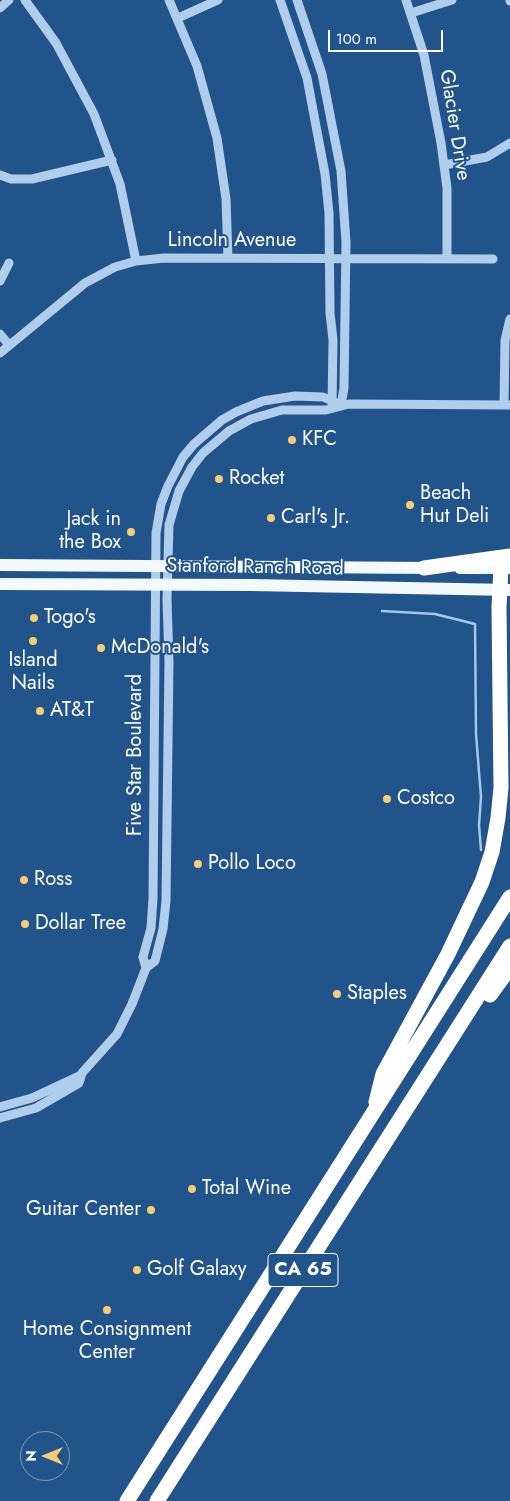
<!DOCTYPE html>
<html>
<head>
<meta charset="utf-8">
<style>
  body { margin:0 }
  #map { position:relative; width:510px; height:1501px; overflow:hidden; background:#22548c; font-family:Jost,sans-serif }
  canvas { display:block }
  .north { position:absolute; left:20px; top:1431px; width:50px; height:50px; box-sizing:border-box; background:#22548c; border:1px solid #7a98ba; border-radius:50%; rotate:270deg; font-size:14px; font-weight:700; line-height:20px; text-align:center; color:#fff }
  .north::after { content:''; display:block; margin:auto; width:18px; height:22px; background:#f7cc72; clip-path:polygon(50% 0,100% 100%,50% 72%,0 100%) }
  .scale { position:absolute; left:328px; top:30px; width:115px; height:22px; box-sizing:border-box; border:2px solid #fff; border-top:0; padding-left:6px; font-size:15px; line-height:18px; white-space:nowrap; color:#fff; -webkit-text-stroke:4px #22548c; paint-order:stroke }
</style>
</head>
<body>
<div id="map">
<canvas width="510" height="1501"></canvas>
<div class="north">N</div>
<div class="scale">100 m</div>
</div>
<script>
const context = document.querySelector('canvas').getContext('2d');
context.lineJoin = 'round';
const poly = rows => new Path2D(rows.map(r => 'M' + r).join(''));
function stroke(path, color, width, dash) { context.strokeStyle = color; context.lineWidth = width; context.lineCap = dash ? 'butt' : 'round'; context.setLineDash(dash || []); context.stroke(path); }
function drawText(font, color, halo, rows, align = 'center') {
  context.font = font + ' Jost,sans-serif'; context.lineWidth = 4; context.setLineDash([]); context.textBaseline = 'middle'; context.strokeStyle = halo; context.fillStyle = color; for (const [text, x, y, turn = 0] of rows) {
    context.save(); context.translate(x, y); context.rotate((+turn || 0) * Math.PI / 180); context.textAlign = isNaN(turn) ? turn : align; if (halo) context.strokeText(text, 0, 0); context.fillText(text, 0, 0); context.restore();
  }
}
const stream = poly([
  [382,611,435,614,475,624,476,734,481,797,479,825,481,850]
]);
const minor = poly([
  [25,0,56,43,94,114,120,184,136,261],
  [169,0,197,66,217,138,226,199,228,258],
  [280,0,307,78,325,174,329,213,330,313,333,340,332,405],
  [297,0,322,74,341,171,346,242,344,388,341,405],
  [406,0,424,55,441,143,447,188,447,259],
  [510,0,510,1],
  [0,8,9,0],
  [411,13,452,0],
  [178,18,218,0],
  [444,165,487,157,510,143],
  [0,175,11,179,32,179,112,160],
  [0,281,9,263],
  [0,334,9,345],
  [0,353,85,283,115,267,136,261,164,258,493,259],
  [504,405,505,340,510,319],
  [146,968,155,961,163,929,166,901,169,662,167,599,169,525,179,491,192,467,203,453,229,431,251,419,282,410,326,410,349,404,510,405],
  [0,1107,32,1098,81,1075],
  [0,1118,36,1108,79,1083,82,1073,117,1034,132,1004,146,968,143,957,151,928,153,899,156,533,161,504,168,486,183,457,194,444,222,420,236,412,263,401,295,396,323,397,341,405]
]);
const major = poly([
  [0,565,433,568],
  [460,568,510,568],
  [0,584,251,585,510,590]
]);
const highway = poly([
  [424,568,510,556],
  [490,995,510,968],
  [376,1102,383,1074,448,954,482,882,492,852,498,818,501,788,499,607,501,568],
  [127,1501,510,897],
  [157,1501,510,946]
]);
const markers = [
  [292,440,5,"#f7cc72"],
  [219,479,5,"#f7cc72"],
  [410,505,5,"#f7cc72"],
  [271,518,5,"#f7cc72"],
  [131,532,5,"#f7cc72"],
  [34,618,5,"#f7cc72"],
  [33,641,5,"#f7cc72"],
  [101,648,5,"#f7cc72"],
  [40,711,5,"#f7cc72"],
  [387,799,5,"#f7cc72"],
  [198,864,5,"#f7cc72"],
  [24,880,5,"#f7cc72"],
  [25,924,5,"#f7cc72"],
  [337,994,5,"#f7cc72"],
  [192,1189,5,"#f7cc72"],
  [151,1210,5,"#f7cc72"],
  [137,1270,5,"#f7cc72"],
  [107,1310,5,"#f7cc72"]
];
const shields = [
  [303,1270,70]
];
const shieldNames = [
  ["CA 65",303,1270]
];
const streetNames = [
  ["Glacier Drive",454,125,81],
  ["Lincoln Avenue",232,241],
  ["Stanford Ranch Road",255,568,1],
  ["Five Star Boulevard",136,755,-90]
];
const poiNames = [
  ["KFC",302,440],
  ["Rocket",229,479],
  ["Beach",420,494],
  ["Hut Deli",420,517],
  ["Carl's Jr.",281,518],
  ["Jack in",121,520,"right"],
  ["the Box",121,543,"right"],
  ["Togo's",44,618],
  ["McDonald's",111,648],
  ["Island",33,661,"center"],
  ["Nails",33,684,"center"],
  ["AT&T",50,711],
  ["Costco",397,799],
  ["Pollo Loco",208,864],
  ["Ross",34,880],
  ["Dollar Tree",35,924],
  ["Staples",347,994],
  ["Total Wine",202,1189],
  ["Guitar Center",141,1210,"right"],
  ["Golf Galaxy",147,1270],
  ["Home Consignment",107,1330,"center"],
  ["Center",107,1353,"center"]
];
stroke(stream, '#a4c8ec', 2.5);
stroke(minor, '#b0cdeb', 9);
stroke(major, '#f4f9fe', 12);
stroke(highway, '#fff', 15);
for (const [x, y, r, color] of markers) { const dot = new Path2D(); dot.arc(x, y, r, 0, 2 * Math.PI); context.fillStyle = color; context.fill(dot); stroke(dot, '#22548c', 2); }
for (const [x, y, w] of shields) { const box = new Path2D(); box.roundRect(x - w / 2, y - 16.5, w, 33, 4); context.fillStyle = '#22548c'; context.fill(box); stroke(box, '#fff', 1); }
drawText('bold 19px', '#fff', null, shieldNames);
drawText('20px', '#fff', '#22548c', streetNames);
drawText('20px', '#fff', '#22548c', poiNames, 'left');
</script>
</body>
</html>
